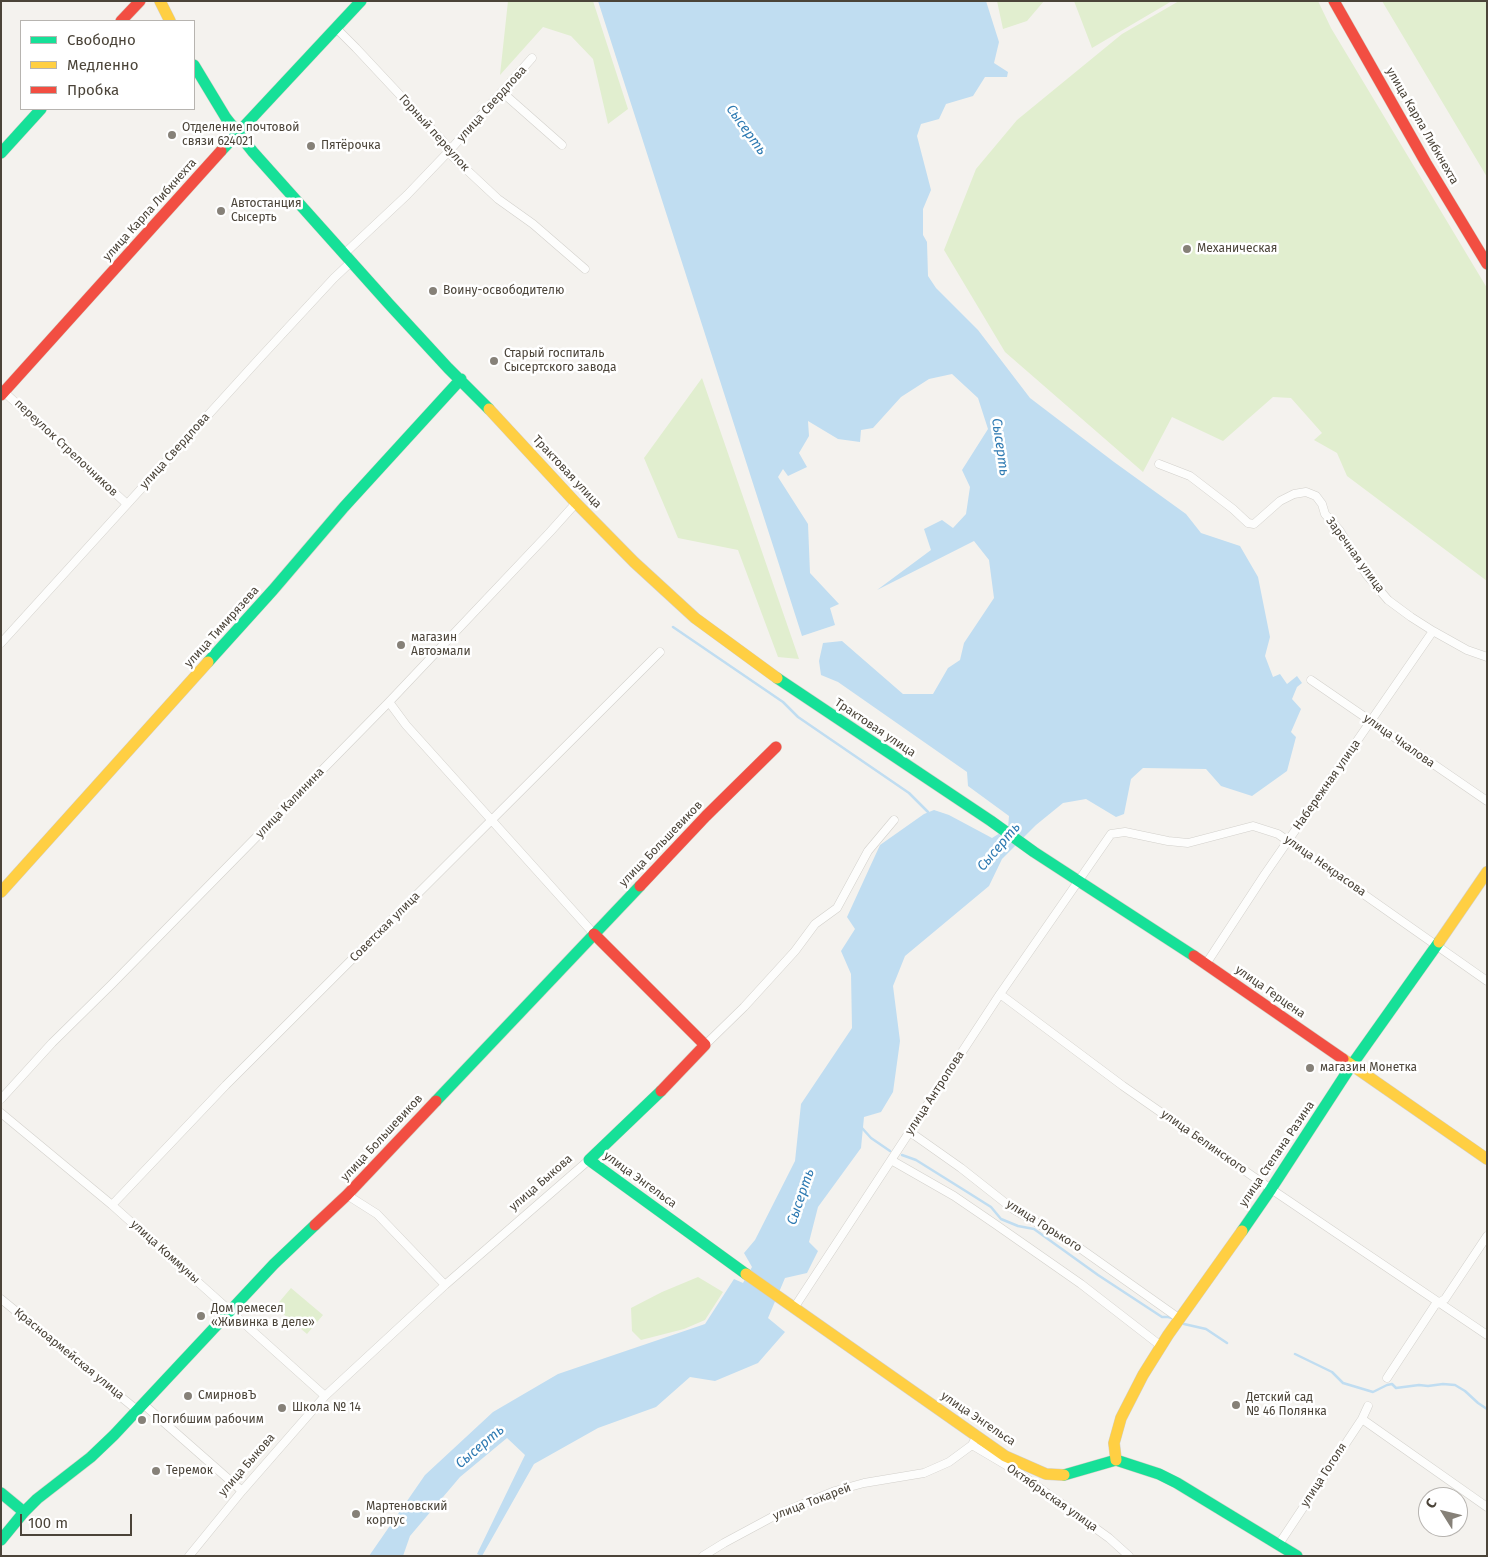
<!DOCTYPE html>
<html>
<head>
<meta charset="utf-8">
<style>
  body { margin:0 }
  #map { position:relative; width:1488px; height:1557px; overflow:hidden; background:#f4f2ee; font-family:"Fira Sans",sans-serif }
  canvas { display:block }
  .frame { position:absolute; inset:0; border:2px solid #4b4439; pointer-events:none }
  .legend { position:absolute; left:20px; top:20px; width:175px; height:90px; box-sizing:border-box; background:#fff; border:1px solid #b7b4b0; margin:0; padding:6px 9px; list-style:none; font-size:15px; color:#4b4439 }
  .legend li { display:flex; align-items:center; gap:10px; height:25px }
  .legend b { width:25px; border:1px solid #b7b4b0 }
  .north { position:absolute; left:1418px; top:1487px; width:50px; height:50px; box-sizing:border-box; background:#fff; border:1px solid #b7b4b0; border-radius:50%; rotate:306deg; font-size:14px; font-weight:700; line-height:20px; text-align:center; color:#4b4439 }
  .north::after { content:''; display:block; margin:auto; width:18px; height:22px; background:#868178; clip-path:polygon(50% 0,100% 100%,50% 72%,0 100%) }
  .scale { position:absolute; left:20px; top:1514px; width:112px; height:22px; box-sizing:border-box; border:2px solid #4b4439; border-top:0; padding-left:6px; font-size:15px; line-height:18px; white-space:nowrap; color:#4b4439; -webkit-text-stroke:4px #fff; paint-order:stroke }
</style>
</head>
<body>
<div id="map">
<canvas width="1488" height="1557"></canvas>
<div class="frame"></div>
<ul class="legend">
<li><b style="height:6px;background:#16e098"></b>Свободно</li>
<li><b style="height:6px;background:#ffcf43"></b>Медленно</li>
<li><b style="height:6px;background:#f24e42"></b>Пробка</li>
</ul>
<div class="north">С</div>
<div class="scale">100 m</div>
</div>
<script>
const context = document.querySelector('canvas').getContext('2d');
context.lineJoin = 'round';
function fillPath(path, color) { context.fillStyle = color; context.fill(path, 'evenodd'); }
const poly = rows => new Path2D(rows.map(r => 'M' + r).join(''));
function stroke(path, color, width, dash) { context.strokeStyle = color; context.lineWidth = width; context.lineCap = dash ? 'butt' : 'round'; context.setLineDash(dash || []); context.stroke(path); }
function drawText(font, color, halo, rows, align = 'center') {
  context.font = font + ' "Fira Sans",sans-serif'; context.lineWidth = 5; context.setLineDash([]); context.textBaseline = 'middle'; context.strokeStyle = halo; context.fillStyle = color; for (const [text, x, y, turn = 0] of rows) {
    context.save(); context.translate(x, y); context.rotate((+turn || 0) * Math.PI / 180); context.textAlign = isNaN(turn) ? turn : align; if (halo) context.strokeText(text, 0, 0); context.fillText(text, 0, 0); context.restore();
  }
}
const green = poly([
  [508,1,593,1,628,109,608,124,593,59,571,36,543,27,500,75],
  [997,1,1044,1,1027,21,1003,29],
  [1074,1,1172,1,1092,48],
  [1179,1,1318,1,1331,28,1487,288,1487,581,1347,476,1337,453,1314,440,1322,433,1291,398,1273,397,1223,441,1172,417,1143,472,1005,352,944,250,976,169,1017,120,1122,34],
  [1382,1,1487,1,1487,177],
  [702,378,799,659,778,657,738,550,678,538,644,458],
  [698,1277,723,1292,705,1320,684,1329,641,1340,632,1331,631,1308,662,1292],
  [291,1288,323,1315,307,1334,275,1307]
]);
const water = poly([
  [598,1,986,1,999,42,994,63,1008,72,1007,77,985,77,973,96,946,104,939,119,921,124,917,136,931,190,923,209,923,235,927,242,928,276,936,288,978,330,1030,398,1114,462,1186,514,1201,533,1240,546,1258,577,1270,637,1265,656,1273,677,1280,674,1287,684,1297,676,1302,683,1297,687,1292,699,1301,709,1291,732,1296,737,1287,771,1252,796,1221,786,1206,769,1143,768,1131,779,1124,814,1116,817,1086,799,1063,803,1036,825,1002,859,989,886,905,956,893,986,900,1041,893,1092,881,1112,864,1117,861,1148,818,1207,809,1242,818,1251,807,1273,785,1278,768,1318,785,1332,758,1363,715,1381,690,1377,656,1407,598,1428,534,1464,482,1556,477,1554,525,1455,507,1438,460,1477,410,1536,403,1556,369,1556,425,1475,493,1412,558,1374,705,1324,734,1279,743,1283,752,1267,744,1253,755,1240,795,1161,801,1104,852,1028,851,974,841,951,855,929,847,917,880,845,924,814,934,810,949,815,992,838,1008,828,1009,816,968,786,967,772,838,682,821,675,819,661,823,643,842,641,903,694,933,694,948,668,960,660,964,643,994,598,989,560,974,541,877,590,931,550,924,529,942,520,953,528,966,514,970,487,962,470,988,429,978,398,952,374,929,379,901,397,873,428,861,430,860,442,838,439,808,421,809,436,799,453,807,467,788,476,783,469,778,477,808,524,810,573,839,604,830,608,835,625,802,636]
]);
const stream = poly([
  [673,627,783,702,798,717,909,793,928,812],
  [862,1128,871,1138,890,1151],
  [902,1155,916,1160,964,1190,991,1207,1001,1219,1018,1226,1034,1229,1098,1275,1162,1317,1168,1317,1172,1318],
  [1184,1324,1206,1329,1227,1343],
  [1295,1354,1332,1372,1343,1383,1373,1392,1387,1385,1392,1384,1396,1388,1419,1385,1428,1386,1443,1384,1455,1385,1465,1391,1478,1403,1487,1409]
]);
const street = poly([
  [336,28,356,48,442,140,450,150,453,157,498,199,533,224,585,269],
  [503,93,562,145],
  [344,254,407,195,450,150,532,58],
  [4,392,127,504],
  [1159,464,1190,476,1233,509,1248,523,1254,524,1280,501,1294,494,1306,492,1316,496,1322,504,1325,514,1340,531,1366,574,1388,600,1411,617,1433,631,1467,650,1487,657],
  [1,643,259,359,334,278,351,262],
  [1311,680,1487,801],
  [389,702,406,725,594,934],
  [1206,964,1265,874,1433,631],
  [1000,994,1123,1086,1271,1189,1487,1335],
  [705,1045,744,1007,795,951,815,924,837,908,868,851,894,820],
  [1,1099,52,1043,112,984,389,702,550,532,576,503],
  [1,1113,112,1205,325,1396],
  [910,1132,961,1168,1013,1209,1074,1244,1180,1319],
  [891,1160,954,1196,995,1224,1081,1284,1161,1346],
  [347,1195,377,1214,445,1285],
  [112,1205,226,1085,660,652],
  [1,1299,137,1410],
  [794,1308,1000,994,1111,834,1125,832,1168,841,1188,843,1253,826,1278,834,1487,981],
  [1387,1378,1435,1305,1445,1299,1487,1236],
  [142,1403,242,1491],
  [1362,1419,1487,1507],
  [972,1445,1016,1471,1109,1538,1129,1556],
  [1279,1544,1362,1419,1368,1406],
  [189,1556,242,1491,325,1396,445,1285,589,1160],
  [703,1556,724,1543,776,1515,835,1491,864,1483,924,1473,949,1462,972,1445,976,1437]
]);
const fast = poly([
  [194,65,226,118,253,152,389,304,448,368,489,409],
  [221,151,361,1],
  [1,153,41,109],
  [208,662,273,590,344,507,461,379],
  [777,678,991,821,1034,852,1194,956],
  [661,1091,589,1160,746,1274],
  [436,1101,640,886],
  [1242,1231,1271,1189,1351,1066,1439,942],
  [1064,1475,1116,1460,1159,1474,1177,1483,1297,1556],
  [1,1493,24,1512],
  [1,1540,24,1512,37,1499,91,1457,114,1435,274,1264,315,1225]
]);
const slow = poly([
  [160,1,170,21],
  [489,409,576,503,634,562,695,618,777,678],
  [1,892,208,662],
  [1439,942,1487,872],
  [1343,1059,1487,1159],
  [746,1274,1005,1456,1046,1474,1064,1475],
  [1116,1460,1114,1443,1121,1418,1143,1375,1168,1335,1242,1231]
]);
const jam = poly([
  [1334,1,1426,163,1487,264],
  [121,21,140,1],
  [1,395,221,151],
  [640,886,706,816,776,747],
  [594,934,705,1045,661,1091],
  [1194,956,1343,1059],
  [315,1225,347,1195,436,1101]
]);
const markers = [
  [172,135,5,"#868178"],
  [311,146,5,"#868178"],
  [221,211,5,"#868178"],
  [1187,249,5,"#868178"],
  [433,291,5,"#868178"],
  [494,361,5,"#868178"],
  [401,645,5,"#868178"],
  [1310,1068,5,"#868178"],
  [201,1316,5,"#868178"],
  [188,1396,5,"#868178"],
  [1236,1405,5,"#868178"],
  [282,1408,5,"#868178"],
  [142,1420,5,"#868178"],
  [156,1471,5,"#868178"],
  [356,1514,5,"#868178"]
];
const streetNames = [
  ["улица Свердлова",492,104,-48],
  ["улица Карла Либкнехта",1422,126,60],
  ["Горный переулок",434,133,48],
  ["улица Карла Либкнехта",150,210,-48],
  ["переулок Стрелочников",66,448,43],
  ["улица Свердлова",175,451,-48],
  ["Трактовая улица",567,472,47],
  ["Заречная улица",1355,555,54],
  ["улица Тимирязева",222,627,-48],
  ["Трактовая улица",875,728,34],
  ["улица Чкалова",1399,741,35],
  ["Набережная улица",1327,785,-55],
  ["улица Калинина",290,803,-46],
  ["улица Большевиков",661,844,-46],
  ["улица Некрасова",1325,866,35],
  ["Советская улица",385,927,-45],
  ["улица Герцена",1270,992,35],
  ["улица Антропова",935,1093,-57],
  ["улица Большевиков",382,1138,-47],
  ["улица Белинского",1204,1142,35],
  ["улица Степана Разина",1277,1154,-56],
  ["улица Энгельса",640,1180,36],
  ["улица Быкова",541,1183,-41],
  ["улица Горького",1044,1226,32],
  ["улица Коммуны",165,1252,42],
  ["Красноармейская улица",69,1354,39],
  ["улица Энгельса",978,1419,34],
  ["улица Быкова",247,1465,-49],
  ["улица Гоголя",1324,1475,-57],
  ["Октябрьская улица",1052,1498,35],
  ["улица Токарей",812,1502,-21]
];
const poiNames = [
  ["Отделение почтовой",182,128],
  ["связи 624021",182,142],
  ["Пятёрочка",321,146],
  ["Автостанция",231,204],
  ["Сысерть",231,218],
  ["Механическая",1197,249],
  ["Воину-освободителю",443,291],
  ["Старый госпиталь",504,354],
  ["Сысертского завода",504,368],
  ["магазин",411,638],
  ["Автоэмали",411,652],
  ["магазин Монетка",1320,1068],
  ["Дом ремесел",211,1309],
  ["«Живинка в деле»",211,1323],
  ["СмирновЪ",198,1396],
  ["Детский сад",1246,1398],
  ["№ 46 Полянка",1246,1412],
  ["Школа № 14",292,1408],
  ["Погибшим рабочим",152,1420],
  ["Теремок",166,1471],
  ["Мартеновский",366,1507],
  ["корпус",366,1521]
];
const waterNames = [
  ["Сысерть",746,130,54],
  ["Сысерть",1000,447,82],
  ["Сысерть",999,847,-50],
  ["Сысерть",801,1197,-71],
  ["Сысерть",480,1447,-40]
];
fillPath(green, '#e1eecf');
fillPath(water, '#c0ddf1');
stroke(stream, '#c0ddf1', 2.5);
stroke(street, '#d2d0cb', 9);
stroke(fast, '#d3cfc5', 12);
stroke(slow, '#d3cfc5', 12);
stroke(jam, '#d3cfc5', 12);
stroke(street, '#fdfdfc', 8);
stroke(fast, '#16e098', 11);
stroke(slow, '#ffcf43', 11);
stroke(jam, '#f24e42', 11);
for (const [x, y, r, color] of markers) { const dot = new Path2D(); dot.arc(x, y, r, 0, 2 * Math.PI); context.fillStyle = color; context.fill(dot); stroke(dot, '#fff', 2); }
drawText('12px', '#4b4439', '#fff', streetNames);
drawText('12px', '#4b4439', '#fff', poiNames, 'left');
drawText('italic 14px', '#2e7ab2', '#fff', waterNames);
</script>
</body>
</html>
